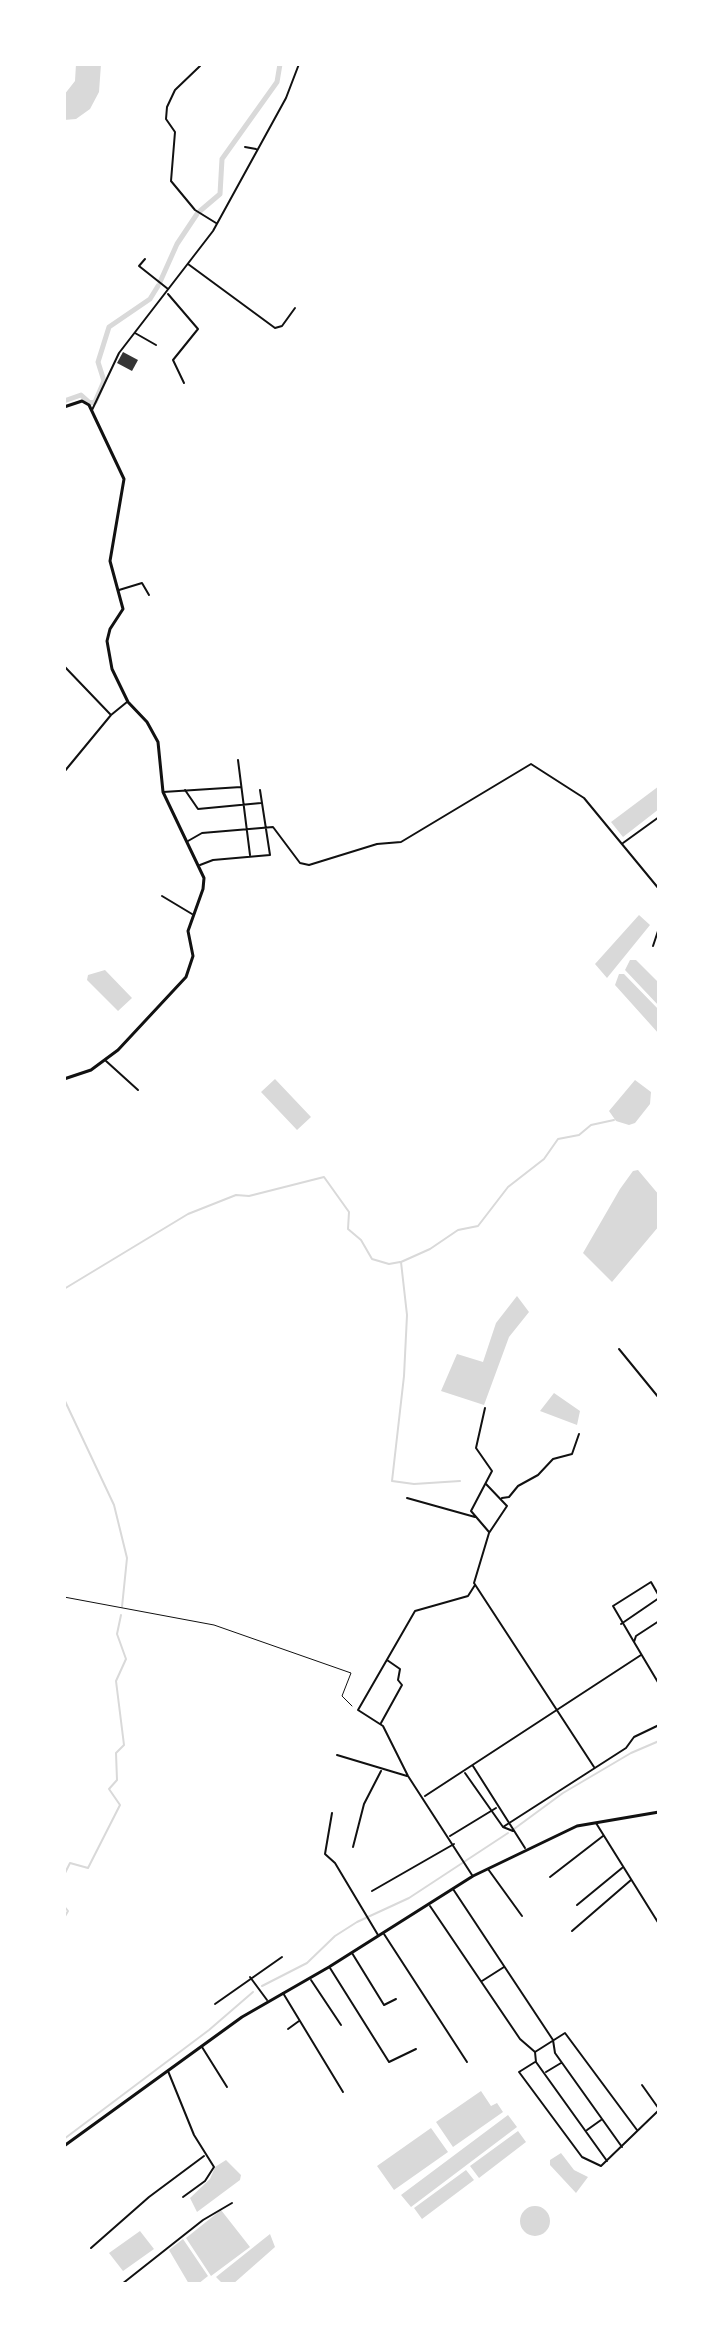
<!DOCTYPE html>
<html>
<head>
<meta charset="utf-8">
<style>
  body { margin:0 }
  #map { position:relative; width:723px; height:2348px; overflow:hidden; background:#fff; font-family:"DM Sans",sans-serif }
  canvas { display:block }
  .frame { position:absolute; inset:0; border:66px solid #fff; pointer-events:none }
</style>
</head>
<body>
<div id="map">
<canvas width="723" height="2348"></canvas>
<div class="frame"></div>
</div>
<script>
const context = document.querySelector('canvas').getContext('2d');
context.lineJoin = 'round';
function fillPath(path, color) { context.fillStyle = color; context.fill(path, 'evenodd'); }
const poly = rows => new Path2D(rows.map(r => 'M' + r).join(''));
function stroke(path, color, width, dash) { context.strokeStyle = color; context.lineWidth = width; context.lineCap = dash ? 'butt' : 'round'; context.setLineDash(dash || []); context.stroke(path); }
const water = poly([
  [76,64,101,64,99,92,90,109,76,119,64,120,64,95,75,81],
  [659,786,659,809,623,837,611,822],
  [639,915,650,925,607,978,595,964],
  [630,960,636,960,659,983,659,1006,625,970],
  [105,970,132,998,118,1011,87,980,88,975],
  [619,974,624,974,659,1010,659,1034,615,985],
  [275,1079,311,1117,297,1130,261,1092],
  [635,1080,651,1092,650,1104,635,1123,629,1125,616,1121,609,1111],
  [638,1170,659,1195,659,1226,612,1282,583,1253,620,1189,633,1171],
  [517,1296,529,1312,509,1337,484,1405,441,1391,457,1354,483,1362,496,1323],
  [554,1393,580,1411,577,1425,540,1411],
  [481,2091,491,2106,497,2103,503,2112,453,2147,436,2122],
  [508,2115,517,2127,411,2207,401,2195],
  [431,2128,448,2152,394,2190,377,2166],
  [518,2131,526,2142,479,2178,470,2166],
  [561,2153,574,2170,588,2177,576,2193,550,2165,550,2160],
  [226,2160,241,2175,240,2180,197,2212,190,2198,210,2179,215,2167],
  [466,2170,474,2180,422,2219,414,2208],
  '520 2221a15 15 0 1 1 30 0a15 15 0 1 1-30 0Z',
  [221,2210,250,2247,211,2276,186,2238],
  [140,2231,154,2249,123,2271,109,2253],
  [270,2234,275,2247,233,2284,223,2284,216,2277],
  [183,2239,208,2276,198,2284,189,2284,169,2250]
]);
const stream = poly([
  [64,1289,188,1214,236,1195,249,1196,324,1177,349,1212,348,1229,361,1240,372,1259,389,1264,400,1262],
  [64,1399,114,1505,127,1558,122,1607],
  [460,1481,414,1484,392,1481,404,1376,407,1315,401,1262,430,1249,458,1230,478,1226,508,1187,544,1159,558,1139,579,1135,591,1125,614,1120],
  [514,1829,563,1793,631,1753,659,1741],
  [64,1875,70,1863,88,1868,120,1805,109,1789,117,1780,116,1753,124,1745,116,1681,126,1659,117,1634,121,1615],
  [64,1906,68,1911,64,1918],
  [262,1986,307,1963,335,1936,357,1922,409,1898,508,1833],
  [64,2139,209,2030,253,1992]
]);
const canal = poly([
  [200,211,220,194,222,159,277,82,280,64],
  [160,282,177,244,197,214],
  [64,401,81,395,90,403,95,402,104,381,98,362,109,327,150,299,158,286]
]);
const building = poly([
  [123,352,138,360,132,371,117,363]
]);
const path = poly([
  [64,1597,214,1625,351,1673,342,1696,352,1706]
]);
const minor = poly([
  [200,66,175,90,167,107,166,119,175,132,171,181,195,210,216,223],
  [245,147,256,149],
  [145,259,139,266,168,289],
  [188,264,275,328,282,326,295,308],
  [168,294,198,329,173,360,184,383],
  [135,333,156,345],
  [92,410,119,353,213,231,286,98,299,64],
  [119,590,142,583,149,595],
  [64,666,110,714],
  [238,760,250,855],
  [64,772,111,715,127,702],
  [185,790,198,809,261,803],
  [163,792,241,787],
  [188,841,202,833,273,827,300,863,309,865,377,844,401,842,531,764,584,798,659,889],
  [623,843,659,817],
  [200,865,213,860,270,855,260,790],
  [162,896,192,914],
  [653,946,659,928],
  [106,1061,138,1090],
  [619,1349,659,1398],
  [485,1408,476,1448,492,1471,471,1511,489,1532],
  [486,1484,507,1506,489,1533,474,1583,594,1767],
  [407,1498,475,1517],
  [502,1498,509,1497,518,1486,538,1475,553,1459,572,1454,579,1434],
  [659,1621,636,1636,634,1642,659,1684],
  [621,1624,659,1598],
  [634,1642,613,1606,651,1582,659,1596],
  [381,1723,402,1685,398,1680,400,1669,387,1660],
  [337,1755,407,1776],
  [473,1766,525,1848],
  [465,1773,503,1827,513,1831],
  [425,1796,641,1655],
  [332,1813,325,1854,335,1863,378,1935],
  [596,1823,659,1924],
  [503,1827,626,1748,634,1737,659,1725],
  [450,1836,496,1808],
  [353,1847,364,1804,381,1771],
  [488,1869,522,1916],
  [472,1875,408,1776,383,1726,358,1710,415,1611,468,1596,475,1585],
  [550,1877,603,1836],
  [453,1889,553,2040,555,2053,622,2147],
  [372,1891,454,1844],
  [577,1905,622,1868],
  [430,1906,520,2039,535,2052],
  [572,1931,631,1880],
  [384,1934,467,2062],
  [352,1953,384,2005,396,1999],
  [330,1968,389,2062,416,2049],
  [250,1977,267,2000],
  [311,1980,341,2025],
  [482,1981,504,1967],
  [283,1993,343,2092],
  [215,2004,282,1957],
  [288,2029,299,2021],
  [202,2047,227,2087],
  [535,2062,519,2072,582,2157,601,2166,659,2110],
  [168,2071,194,2135,214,2167,205,2181,183,2197],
  [546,2072,561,2063],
  [642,2085,659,2109],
  [587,2130,601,2120],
  [607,2161,536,2062,535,2052,565,2033,637,2130],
  [91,2248,149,2197,204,2156],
  [122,2284,203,2220,232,2203]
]);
const tertiary = poly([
  [64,407,82,401,89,405,124,479,110,561,123,609,110,629,107,641,112,669,128,702,147,722,158,742,163,792,204,878,203,889,188,931,193,956,186,977,118,1050,91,1070,64,1079],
  [64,2146,242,2017,329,1967,473,1876,577,1826,659,1812]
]);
fillPath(water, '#d9d9d9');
stroke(stream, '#d9d9d9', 2);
stroke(canal, '#d9d9d9', 5);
fillPath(building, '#353535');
stroke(path, '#111', 1);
stroke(minor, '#111', 2);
stroke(tertiary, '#111', 3);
</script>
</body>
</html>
